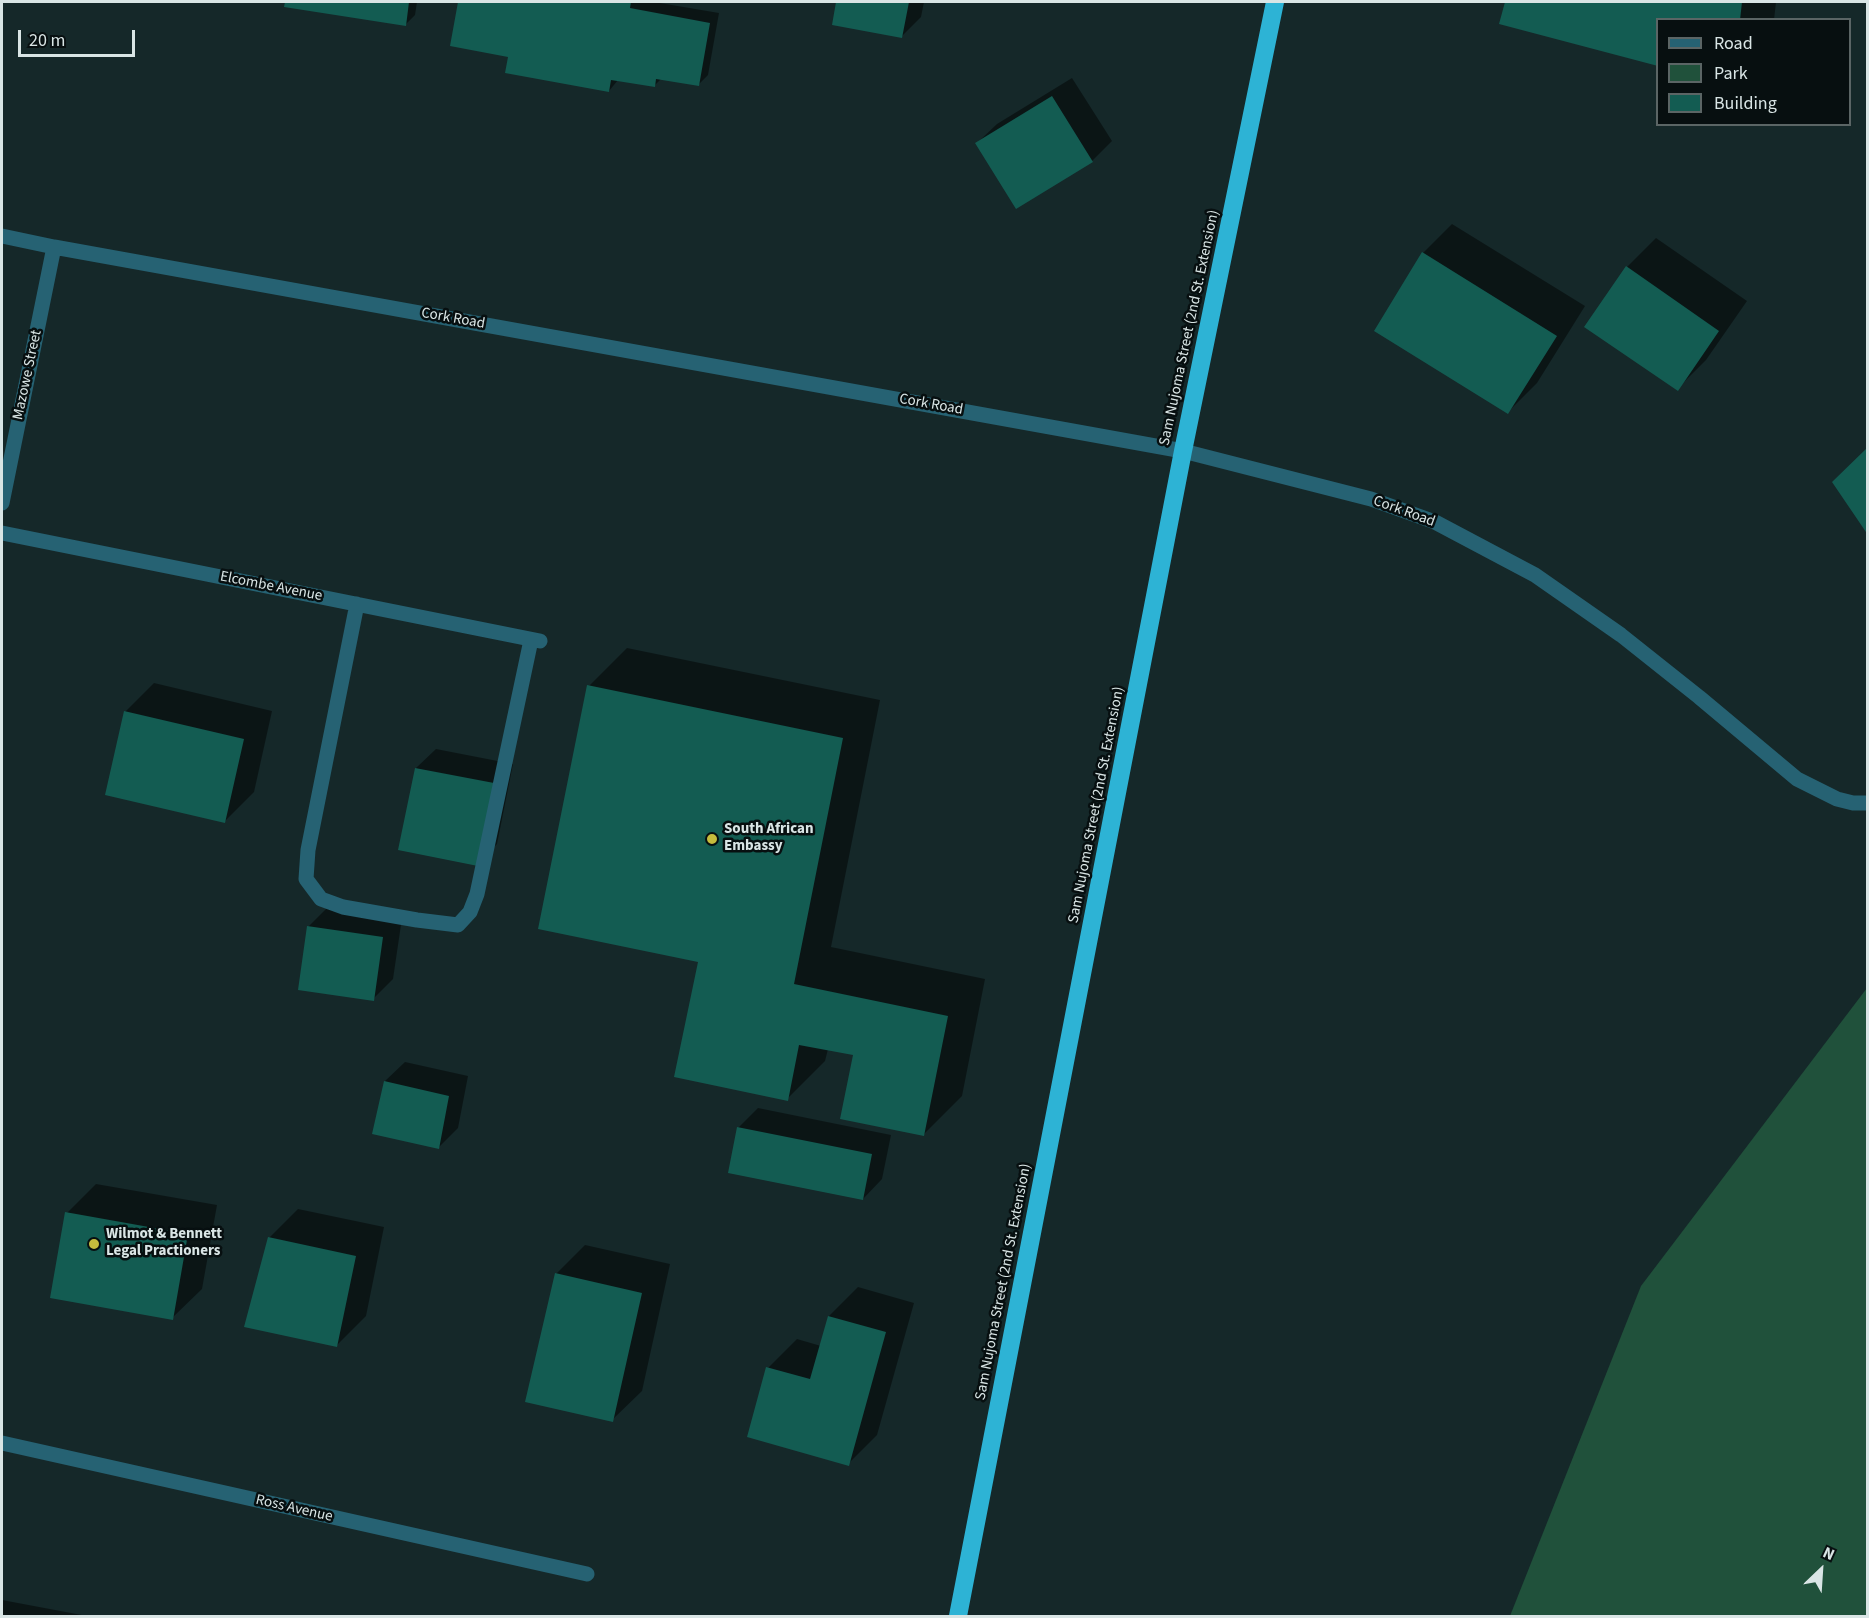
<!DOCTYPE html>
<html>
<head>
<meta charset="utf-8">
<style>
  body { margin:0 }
  #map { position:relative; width:1869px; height:1618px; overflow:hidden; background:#152829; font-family:"Source Sans 3",sans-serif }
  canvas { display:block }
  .frame { position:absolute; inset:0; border:3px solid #d9e5e5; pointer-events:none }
  .legend { position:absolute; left:1656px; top:18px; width:195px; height:108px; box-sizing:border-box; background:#070f10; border:2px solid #5b6565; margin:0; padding:8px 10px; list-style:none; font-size:18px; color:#d9e5e5 }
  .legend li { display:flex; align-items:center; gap:12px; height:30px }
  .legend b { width:30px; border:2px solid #5b6565 }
  .north { position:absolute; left:1791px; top:1540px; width:60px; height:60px; -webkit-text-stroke:4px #070f10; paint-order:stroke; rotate:25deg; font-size:16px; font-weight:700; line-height:24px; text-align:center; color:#d9e5e5 }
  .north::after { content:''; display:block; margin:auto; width:21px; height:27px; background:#d9e5e5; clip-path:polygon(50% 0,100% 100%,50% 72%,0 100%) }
  .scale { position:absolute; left:18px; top:30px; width:117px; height:27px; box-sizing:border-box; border:3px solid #d9e5e5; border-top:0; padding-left:8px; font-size:18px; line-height:21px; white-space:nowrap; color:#d9e5e5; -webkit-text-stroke:4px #070f10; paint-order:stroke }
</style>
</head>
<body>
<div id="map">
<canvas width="1869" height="1618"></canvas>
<div class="frame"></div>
<ul class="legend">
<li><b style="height:8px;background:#266273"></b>Road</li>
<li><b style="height:16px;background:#20513b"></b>Park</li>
<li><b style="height:16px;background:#135c52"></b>Building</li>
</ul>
<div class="north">N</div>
<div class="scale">20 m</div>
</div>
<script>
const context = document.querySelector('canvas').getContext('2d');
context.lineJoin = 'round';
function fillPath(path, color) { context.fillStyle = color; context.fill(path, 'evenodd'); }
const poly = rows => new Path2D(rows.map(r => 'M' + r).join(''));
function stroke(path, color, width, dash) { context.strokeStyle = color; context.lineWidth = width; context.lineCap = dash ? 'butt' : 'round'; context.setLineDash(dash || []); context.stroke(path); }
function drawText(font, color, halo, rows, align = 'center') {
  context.font = font + ' "Source Sans 3",sans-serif'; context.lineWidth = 5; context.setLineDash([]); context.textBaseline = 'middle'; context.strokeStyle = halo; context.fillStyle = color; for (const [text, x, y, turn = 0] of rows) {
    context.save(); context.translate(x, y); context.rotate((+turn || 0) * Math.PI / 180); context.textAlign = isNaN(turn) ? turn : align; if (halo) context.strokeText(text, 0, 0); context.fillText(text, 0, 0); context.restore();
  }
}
const green = poly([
  [1867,988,1867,1616,1510,1616,1641,1286]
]);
const shadow = poly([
  [287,2,417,2,415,15,405,25,286,5],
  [460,2,654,2,719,13,708,75,698,85,662,78,654,86,618,80,609,91,510,56,452,45],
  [838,2,924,2,921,17,901,37,833,24],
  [1507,2,1776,2,1774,20,1658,20,1501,23],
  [1072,78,1112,141,1092,161,1017,207,977,143,997,124],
  [1452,224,1585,306,1537,383,1508,412,1423,253],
  [1656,238,1747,301,1706,360,1677,389,1627,267],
  [627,648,880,700,831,947,985,979,962,1096,924,1134,855,1054,828,1049,825,1061,787,1099,699,960,589,686],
  [154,683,272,711,254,792,225,821,125,712],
  [436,749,513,764,497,844,477,864,416,768],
  [328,907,402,918,393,979,373,999,308,927],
  [405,1062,468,1076,458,1128,438,1148,385,1081],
  [758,1108,891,1135,882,1179,863,1199,738,1128],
  [96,1184,217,1205,202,1289,172,1318,67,1213],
  [298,1209,384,1227,366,1316,337,1345,269,1238],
  [585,1245,670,1264,642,1391,612,1420,556,1274],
  [858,1287,914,1303,877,1435,848,1464,768,1368,797,1339,821,1346,829,1316],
  [2,1600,87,1616,2,1616]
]);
const building = poly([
  [285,2,409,2,406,26,284,7],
  [458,2,631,2,630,8,710,23,699,86,656,79,655,87,611,80,609,92,505,73,508,57,450,46],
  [836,2,909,2,902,38,832,25],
  [1505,2,1742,2,1740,20,1658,20,1658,66,1499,24],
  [1052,96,1093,162,1016,209,975,143],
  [1422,252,1557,336,1508,414,1374,331],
  [1626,266,1719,331,1678,391,1584,327],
  [1868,447,1868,535,1832,482],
  [587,685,843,738,794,984,948,1016,924,1136,840,1119,853,1055,799,1045,788,1101,674,1077,698,962,538,929],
  [124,711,244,739,225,823,105,795],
  [415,768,494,783,478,866,398,850],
  [307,926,383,937,374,1001,298,990],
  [384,1081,449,1096,439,1149,372,1134],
  [737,1127,872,1154,863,1200,728,1173],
  [65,1212,188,1234,173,1320,50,1298],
  [268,1237,356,1256,337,1347,244,1327],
  [555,1273,642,1293,613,1422,525,1402],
  [828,1316,886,1332,849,1466,747,1437,766,1367,810,1379]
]);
const minor = poly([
  [2,236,54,247,1183,451,1371,499,1435,522,1535,575,1621,635,1699,697,1797,779,1837,799,1853,803,1868,803],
  [2,503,54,247],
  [2,533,540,641],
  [357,604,308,850,306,879,321,899,343,907,417,920,458,925,470,912,477,894,531,640],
  [2,1443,587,1574]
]);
const highway = poly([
  [958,1616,1183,451,1275,2]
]);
const markers = [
  [712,839,6,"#c5bc3d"],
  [94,1244,6,"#c5bc3d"]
];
const streetNames = [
  ["Cork Road",453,319,10],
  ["Sam Nujoma Street (2nd St. Extension)",1190,328,-78],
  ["Mazowe Street",28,375,-78],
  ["Cork Road",931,405,10],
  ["Cork Road",1404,512,20],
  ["Elcombe Avenue",271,587,11],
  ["Sam Nujoma Street (2nd St. Extension)",1097,805,-79],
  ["Sam Nujoma Street (2nd St. Extension)",1004,1282,-79],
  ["Ross Avenue",294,1509,13]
];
const poiNames = [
  ["South African",724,830],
  ["Embassy",724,847],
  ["Wilmot & Bennett",106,1235],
  ["Legal Practioners",106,1252]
];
fillPath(green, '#20513b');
fillPath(shadow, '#0007');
fillPath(building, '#135c52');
stroke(minor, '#266273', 15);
stroke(highway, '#2db3d5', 18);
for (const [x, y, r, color] of markers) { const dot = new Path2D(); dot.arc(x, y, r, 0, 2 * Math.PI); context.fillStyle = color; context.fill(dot); stroke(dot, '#070f10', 2); }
drawText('15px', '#d9e5e5', '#070f10', streetNames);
drawText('bold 15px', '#d9e5e5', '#070f10', poiNames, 'left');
</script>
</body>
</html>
